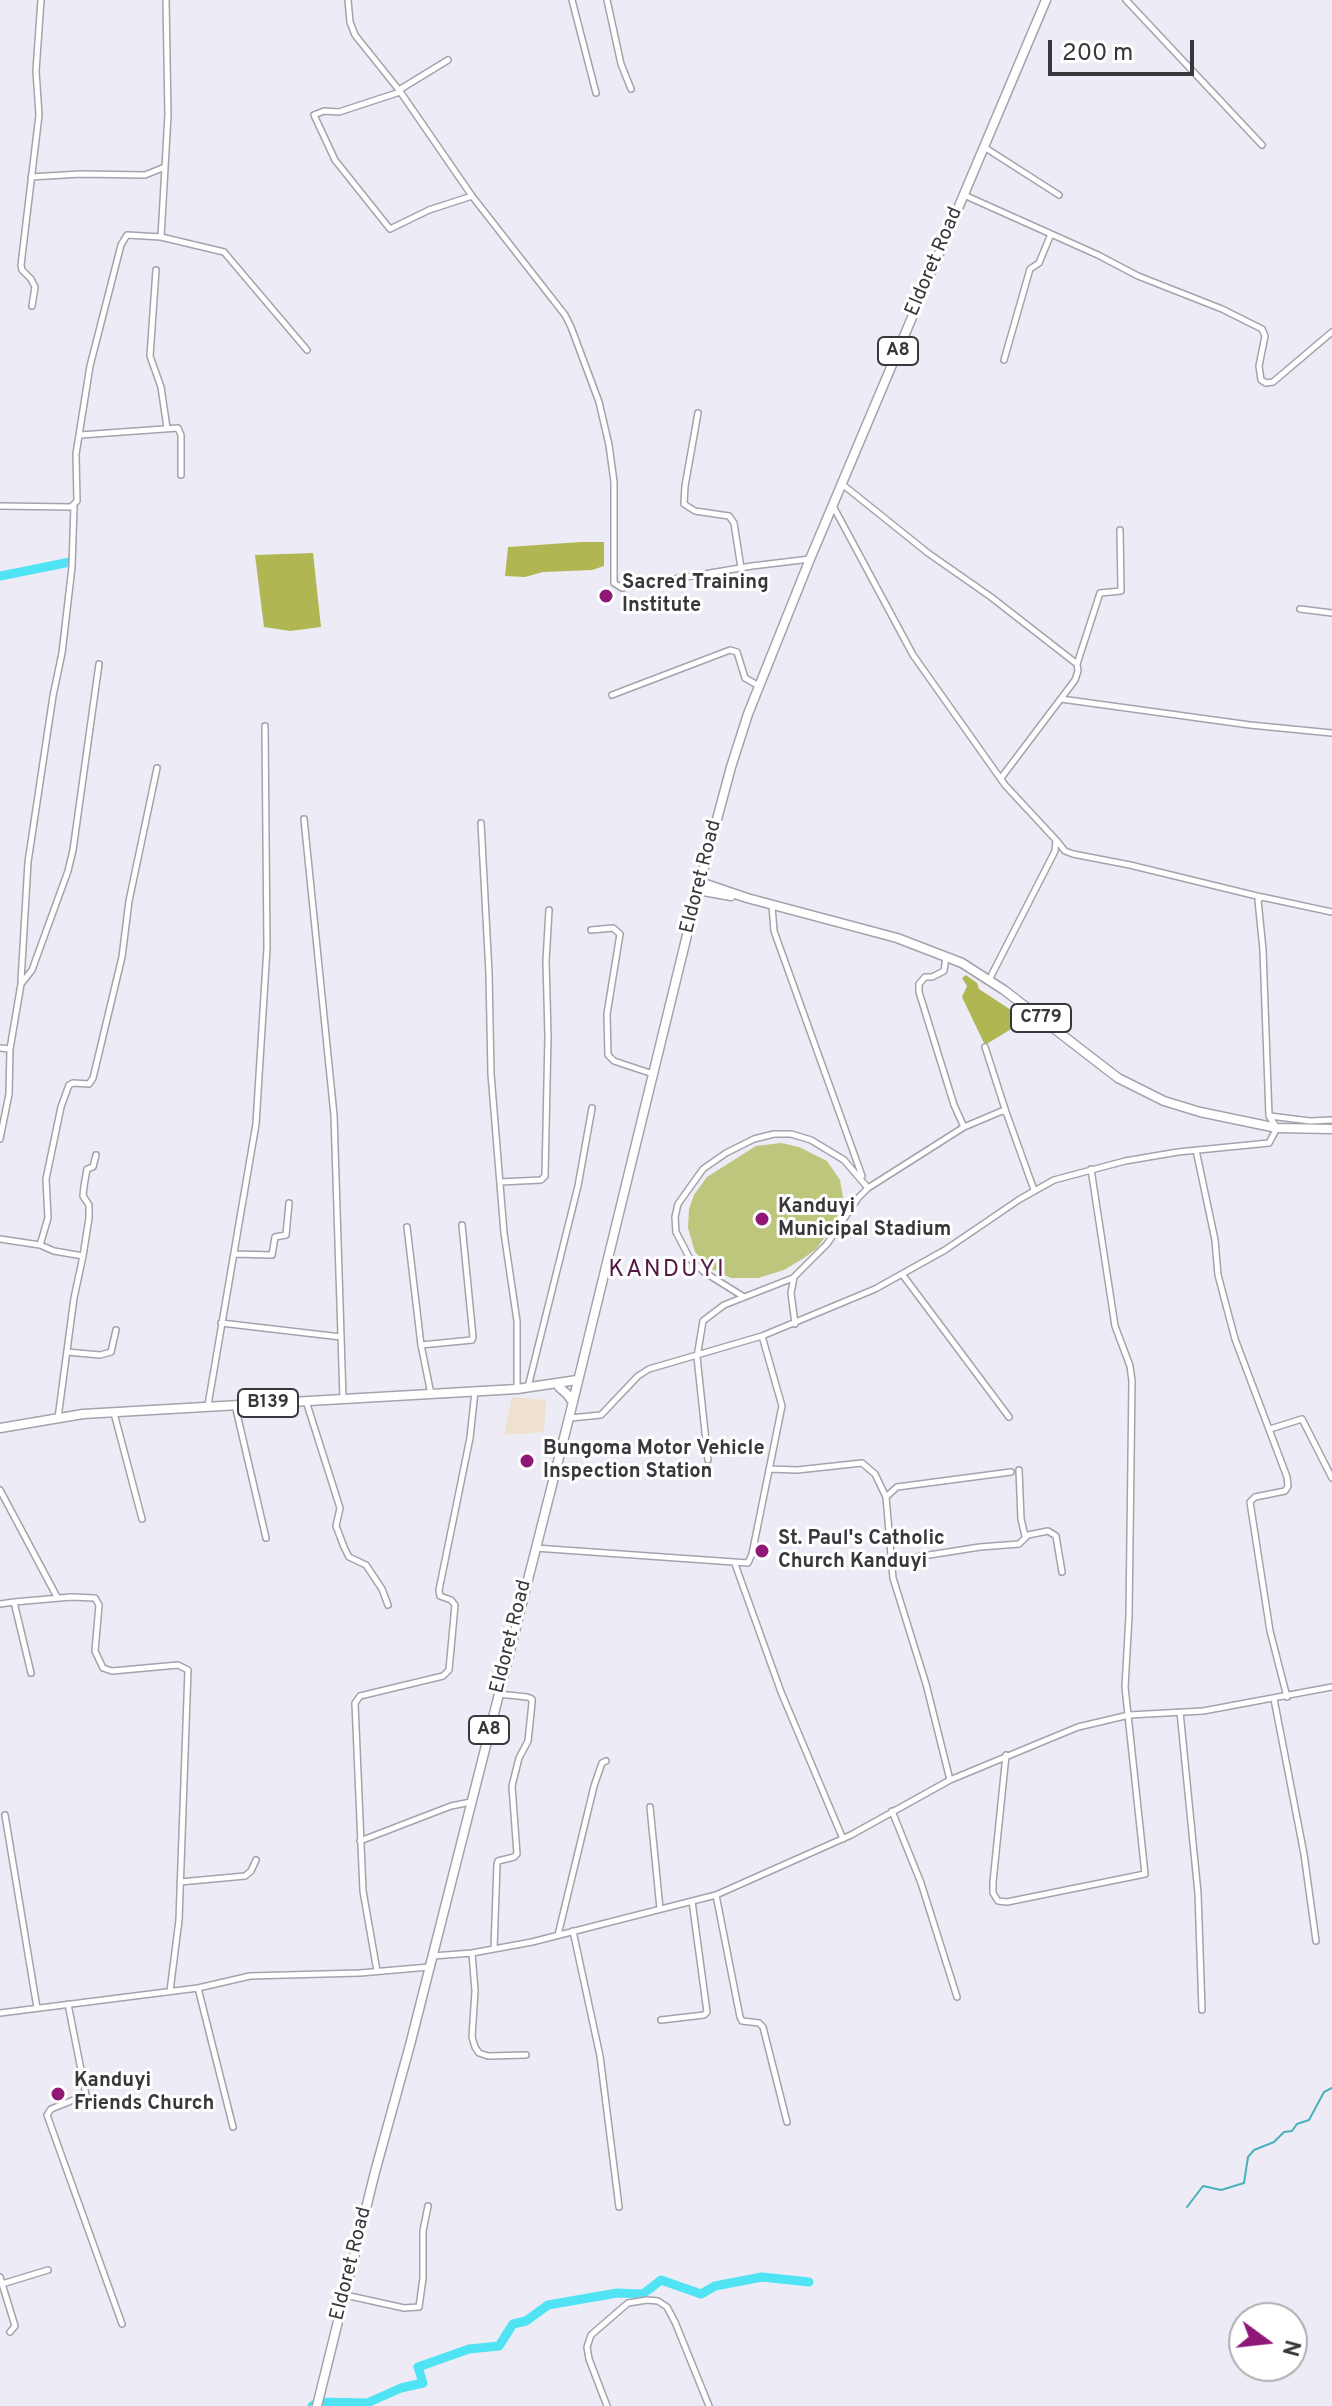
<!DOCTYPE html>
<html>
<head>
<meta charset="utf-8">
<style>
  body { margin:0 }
  #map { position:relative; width:1332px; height:2406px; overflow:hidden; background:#edecf6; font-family:Overpass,sans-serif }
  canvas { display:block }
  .north { position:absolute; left:1228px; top:2302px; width:80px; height:80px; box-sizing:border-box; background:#fff; border:2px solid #afafb1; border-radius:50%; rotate:105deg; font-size:22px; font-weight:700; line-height:32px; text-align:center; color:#38383c }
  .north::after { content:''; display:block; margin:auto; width:28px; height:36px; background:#8f1877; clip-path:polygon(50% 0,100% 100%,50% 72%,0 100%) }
  .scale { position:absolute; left:1048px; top:40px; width:146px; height:36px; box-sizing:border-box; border:4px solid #38383c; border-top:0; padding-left:10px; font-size:24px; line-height:28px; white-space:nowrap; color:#38383c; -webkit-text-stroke:6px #fff; paint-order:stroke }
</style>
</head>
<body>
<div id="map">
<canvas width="1332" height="2406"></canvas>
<div class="north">N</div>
<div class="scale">200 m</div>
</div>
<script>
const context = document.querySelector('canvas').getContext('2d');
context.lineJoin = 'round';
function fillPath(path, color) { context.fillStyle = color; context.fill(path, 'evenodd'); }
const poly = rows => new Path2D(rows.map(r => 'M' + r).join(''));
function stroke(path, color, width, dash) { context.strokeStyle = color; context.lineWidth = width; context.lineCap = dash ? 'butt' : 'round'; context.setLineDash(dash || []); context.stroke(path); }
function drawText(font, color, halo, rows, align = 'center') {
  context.font = font + ' Overpass,sans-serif'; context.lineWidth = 6; context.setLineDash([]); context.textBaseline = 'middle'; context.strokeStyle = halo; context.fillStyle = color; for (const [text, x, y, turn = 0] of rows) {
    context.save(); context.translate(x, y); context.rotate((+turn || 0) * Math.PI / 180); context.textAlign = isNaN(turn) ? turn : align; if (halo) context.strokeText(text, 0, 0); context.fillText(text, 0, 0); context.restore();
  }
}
const commercial = poly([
  [512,1397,546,1400,544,1432,504,1435]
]);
const green = poly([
  [781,1143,799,1147,827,1161,840,1180,844,1203,831,1229,816,1249,804,1258,784,1270,758,1278,731,1278,712,1269,695,1252,688,1228,689,1209,694,1195,707,1177,756,1146]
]);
const forest = poly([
  [581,542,604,542,604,566,592,570,543,572,525,577,505,576,508,547],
  [313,553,321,627,290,631,264,627,255,555],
  [966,975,977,983,979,989,1026,1020,985,1045,962,997,967,986,962,978]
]);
const stream = poly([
  [1187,2207,1203,2186,1221,2190,1244,2183,1248,2157,1254,2150,1274,2142,1284,2132,1292,2131,1297,2124,1309,2120,1324,2092,1332,2088]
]);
const river = poly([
  [0,576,70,562],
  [312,2406,318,2402,367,2403,401,2388,423,2383,418,2367,469,2349,499,2346,513,2324,526,2321,548,2305,617,2293,643,2294,661,2280,701,2294,715,2286,762,2277,809,2282]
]);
const minor = poly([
  [348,0,350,22,355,35,399,90,472,196,565,315,571,327,599,402,609,445,614,482,614,583,622,588,627,587,752,566,810,559],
  [572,0,596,93],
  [607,0,621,64,631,89],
  [1126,0,1262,145],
  [399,90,448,60],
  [400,92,339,112,324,111,314,115,335,160,390,229,429,210,472,196],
  [984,147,1059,195],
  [31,177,80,174,145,175,165,167],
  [964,195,1098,255,1138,276,1222,309,1262,329,1265,336,1259,366,1261,380,1266,383,1273,382,1332,332],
  [161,237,168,115,166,0],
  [156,270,150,356,161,387,167,428],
  [32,306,35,287,31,279,22,270,21,265,39,115,36,71,41,0],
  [1004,360,1030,269,1039,263,1051,234],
  [698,413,685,486,684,504,695,511,729,516,734,523,741,568],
  [80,435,178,428,181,435,181,475],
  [842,484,928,553,991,597,1077,664,1078,671,1075,680,1001,778],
  [0,506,71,507,77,501,76,454,90,366,121,245,127,235,161,237,224,252,307,350],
  [833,506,913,655,1005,785,1056,840,1055,851,989,980],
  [1300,609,1332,613],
  [1077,664,1100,593,1121,591,1120,530],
  [612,695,730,650,737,652,745,678,759,686],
  [1061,699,1250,725,1332,733],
  [304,819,334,1115,343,1399],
  [481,823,489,973,491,1074,504,1233,517,1321,517,1389],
  [1057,841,1065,851,1073,854,1130,865,1261,897],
  [772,906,774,931,862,1176],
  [591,930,613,928,620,934,607,1014,608,1055,614,1061,653,1074],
  [946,957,944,971,932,977,925,977,919,984,919,992,954,1105,964,1127],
  [21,981,28,862,53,696,62,653,72,567,74,506],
  [985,1047,1006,1112],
  [0,1048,10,1049],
  [1270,1116,1310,1121,1332,1120],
  [0,1139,9,1094,10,1049,21,984,32,970,68,871,73,850,99,664],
  [1196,1150,1215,1240,1218,1275,1235,1339,1287,1477,1288,1486,1285,1491,1255,1497,1250,1502,1270,1631,1287,1697],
  [500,1182,541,1180,545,1176,548,1036,546,961,549,910],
  [407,1227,421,1345,431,1394],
  [0,1239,40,1245,54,1251,83,1256,74,1298,58,1418],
  [40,1245,48,1218,46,1179,61,1107,69,1085,73,1083,89,1084,93,1078,122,957,129,901,157,768],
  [234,1254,272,1255,275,1237,286,1235,289,1203],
  [83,1256,89,1218,89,1205,83,1196,84,1186,87,1169,93,1167,96,1155],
  [902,1274,1009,1417],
  [744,1297,704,1272,690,1259,676,1232,675,1217,678,1204,703,1169,726,1153,754,1139,774,1134,791,1134,811,1140,844,1160,868,1188],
  [221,1323,341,1337],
  [795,1324,791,1293,794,1277,827,1244,858,1198,868,1188,964,1127,1002,1111,1006,1112,1034,1190],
  [421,1345,472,1340,473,1337,462,1225],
  [67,1352,100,1355,111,1352,116,1330],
  [528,1387,578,1186,592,1108],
  [306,1401,340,1508,336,1526,344,1547,349,1557,366,1565,382,1589,388,1605],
  [208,1405,256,1124,267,948,265,726],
  [235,1405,266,1538],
  [114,1413,142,1519],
  [570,1418,601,1415,638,1376,649,1369,762,1336,875,1289,945,1250,1020,1199,1054,1180,1125,1161,1178,1152,1269,1143,1277,1128,1269,1116,1263,950,1258,900,1262,897,1332,912],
  [1270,1429,1302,1419,1332,1478],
  [708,1460,697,1357,703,1321,724,1305,793,1278],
  [770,1469,797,1470,862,1463,875,1474,886,1497],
  [1019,1470,1021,1519,1025,1536],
  [0,1490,57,1597],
  [535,1548,748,1563,752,1554,782,1406,762,1336],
  [891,1561,980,1547,1019,1544,1028,1535,1048,1531,1056,1536,1062,1572],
  [735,1564,781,1692,843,1839],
  [14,1602,71,1597,95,1598,99,1605,95,1651,103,1668,112,1671,178,1665,188,1670,179,1920,170,1991],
  [0,1604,14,1602,31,1673],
  [1274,1699,1304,1854,1316,1941],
  [1180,1712,1198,1893,1202,2010],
  [1006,1755,993,1882,993,1893,998,1901,1007,1902,1145,1874,1125,1687,1129,1616,1132,1381,1130,1366,1115,1326,1091,1169],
  [950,1780,926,1684,893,1578,886,1497,897,1487,1011,1472],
  [650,1807,660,1909],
  [892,1811,921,1883,957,1997],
  [5,1815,37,2008],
  [360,1841,451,1806,471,1802],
  [180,1882,245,1876,251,1871,256,1860],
  [716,1895,740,2017,742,2021,759,2023,763,2027,787,2122],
  [573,1931,600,2056,619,2207],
  [558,1935,594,1786,602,1763,606,1761],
  [494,1949,497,1864,498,1861,514,1857,517,1854,512,1786,519,1758,528,1741,532,1703,532,1699,527,1697,498,1694],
  [472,1953,475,1991,472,2037,475,2047,479,2053,488,2056,526,2055],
  [433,1956,472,1953,532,1942,716,1895,851,1835,950,1780,1078,1727,1129,1715,1203,1711,1332,1687],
  [377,1971,363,1891,355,1703,360,1696,443,1676,449,1670,455,1605,451,1600,440,1596,439,1590,470,1438,475,1391],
  [198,1988,233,2127],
  [68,2004,86,2095,51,2109,47,2115,122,2324],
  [0,2013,198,1988,250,1976,360,1973,429,1967],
  [661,2020,704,2015,707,2012,692,1901],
  [0,2277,15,2326,10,2332],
  [2,2284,48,2270],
  [345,2295,404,2308,419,2307,423,2278,423,2231,428,2206],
  [607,2406,589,2359,587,2347,591,2335,628,2303,647,2300,658,2301,667,2307,675,2322,709,2406]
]);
const primary = poly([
  [700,882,747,898,897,938,962,963,1004,990,1118,1078,1164,1101,1200,1112,1277,1128,1332,1129],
  [698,890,731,896],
  [0,1428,83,1414,517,1389,577,1380]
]);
const trunk = poly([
  [559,1387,567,1394,572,1401],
  [317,2406,375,2172,410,2045,569,1418,698,890,731,767,748,714,810,559,1046,0]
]);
const markers = [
  [606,596,8,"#8f1877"],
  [762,1219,8,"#8f1877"],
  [527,1461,8,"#8f1877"],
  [762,1551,8,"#8f1877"],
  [58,2094,8,"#8f1877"]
];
const shields = [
  [898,351,40],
  [1041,1018,60],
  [268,1403,60],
  [489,1730,40]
];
const shieldNames = [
  ["A8",898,351],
  ["C779",1041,1018],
  ["B139",268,1403],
  ["A8",489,1730]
];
const streetNames = [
  ["Eldoret Road",935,262,-67],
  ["Eldoret Road",702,877,-76],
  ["Eldoret Road",512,1637,-76],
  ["Eldoret Road",352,2264,-76]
];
const poiNames = [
  ["Sacred Training",622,584],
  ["Institute",622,607],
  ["Kanduyi",778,1208],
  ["Municipal Stadium",778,1231],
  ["Bungoma Motor Vehicle",543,1450],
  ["Inspection Station",543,1473],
  ["St. Paul's Catholic",778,1540],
  ["Church Kanduyi",778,1563],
  ["Kanduyi",74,2082],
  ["Friends Church",74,2105]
];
const quarterNames = [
  ["KANDUYI",667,1271]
];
fillPath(commercial, '#eee2ce');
fillPath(green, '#bec57d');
fillPath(forest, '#afb652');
stroke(stream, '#49b0bd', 2);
stroke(river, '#50e3f4', 9);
stroke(minor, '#a4a3ad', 8);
stroke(primary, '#a4a3ad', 11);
stroke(trunk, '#a4a3ad', 11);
stroke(minor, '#fff', 5);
stroke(primary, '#fff', 8);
stroke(trunk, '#fff', 8);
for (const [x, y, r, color] of markers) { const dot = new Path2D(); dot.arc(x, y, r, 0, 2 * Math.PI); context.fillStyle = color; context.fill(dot); stroke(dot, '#fff', 3); }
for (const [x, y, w] of shields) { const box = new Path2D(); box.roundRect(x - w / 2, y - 14, w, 28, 6); context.fillStyle = '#fff'; context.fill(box); stroke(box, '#38383c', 2); }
drawText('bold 18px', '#38383c', null, shieldNames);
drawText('20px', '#38383c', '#fff', streetNames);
drawText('bold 20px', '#38383c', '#fff', poiNames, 'left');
context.letterSpacing = '2px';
drawText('24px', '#511943', '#fff', quarterNames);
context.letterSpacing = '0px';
</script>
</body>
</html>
